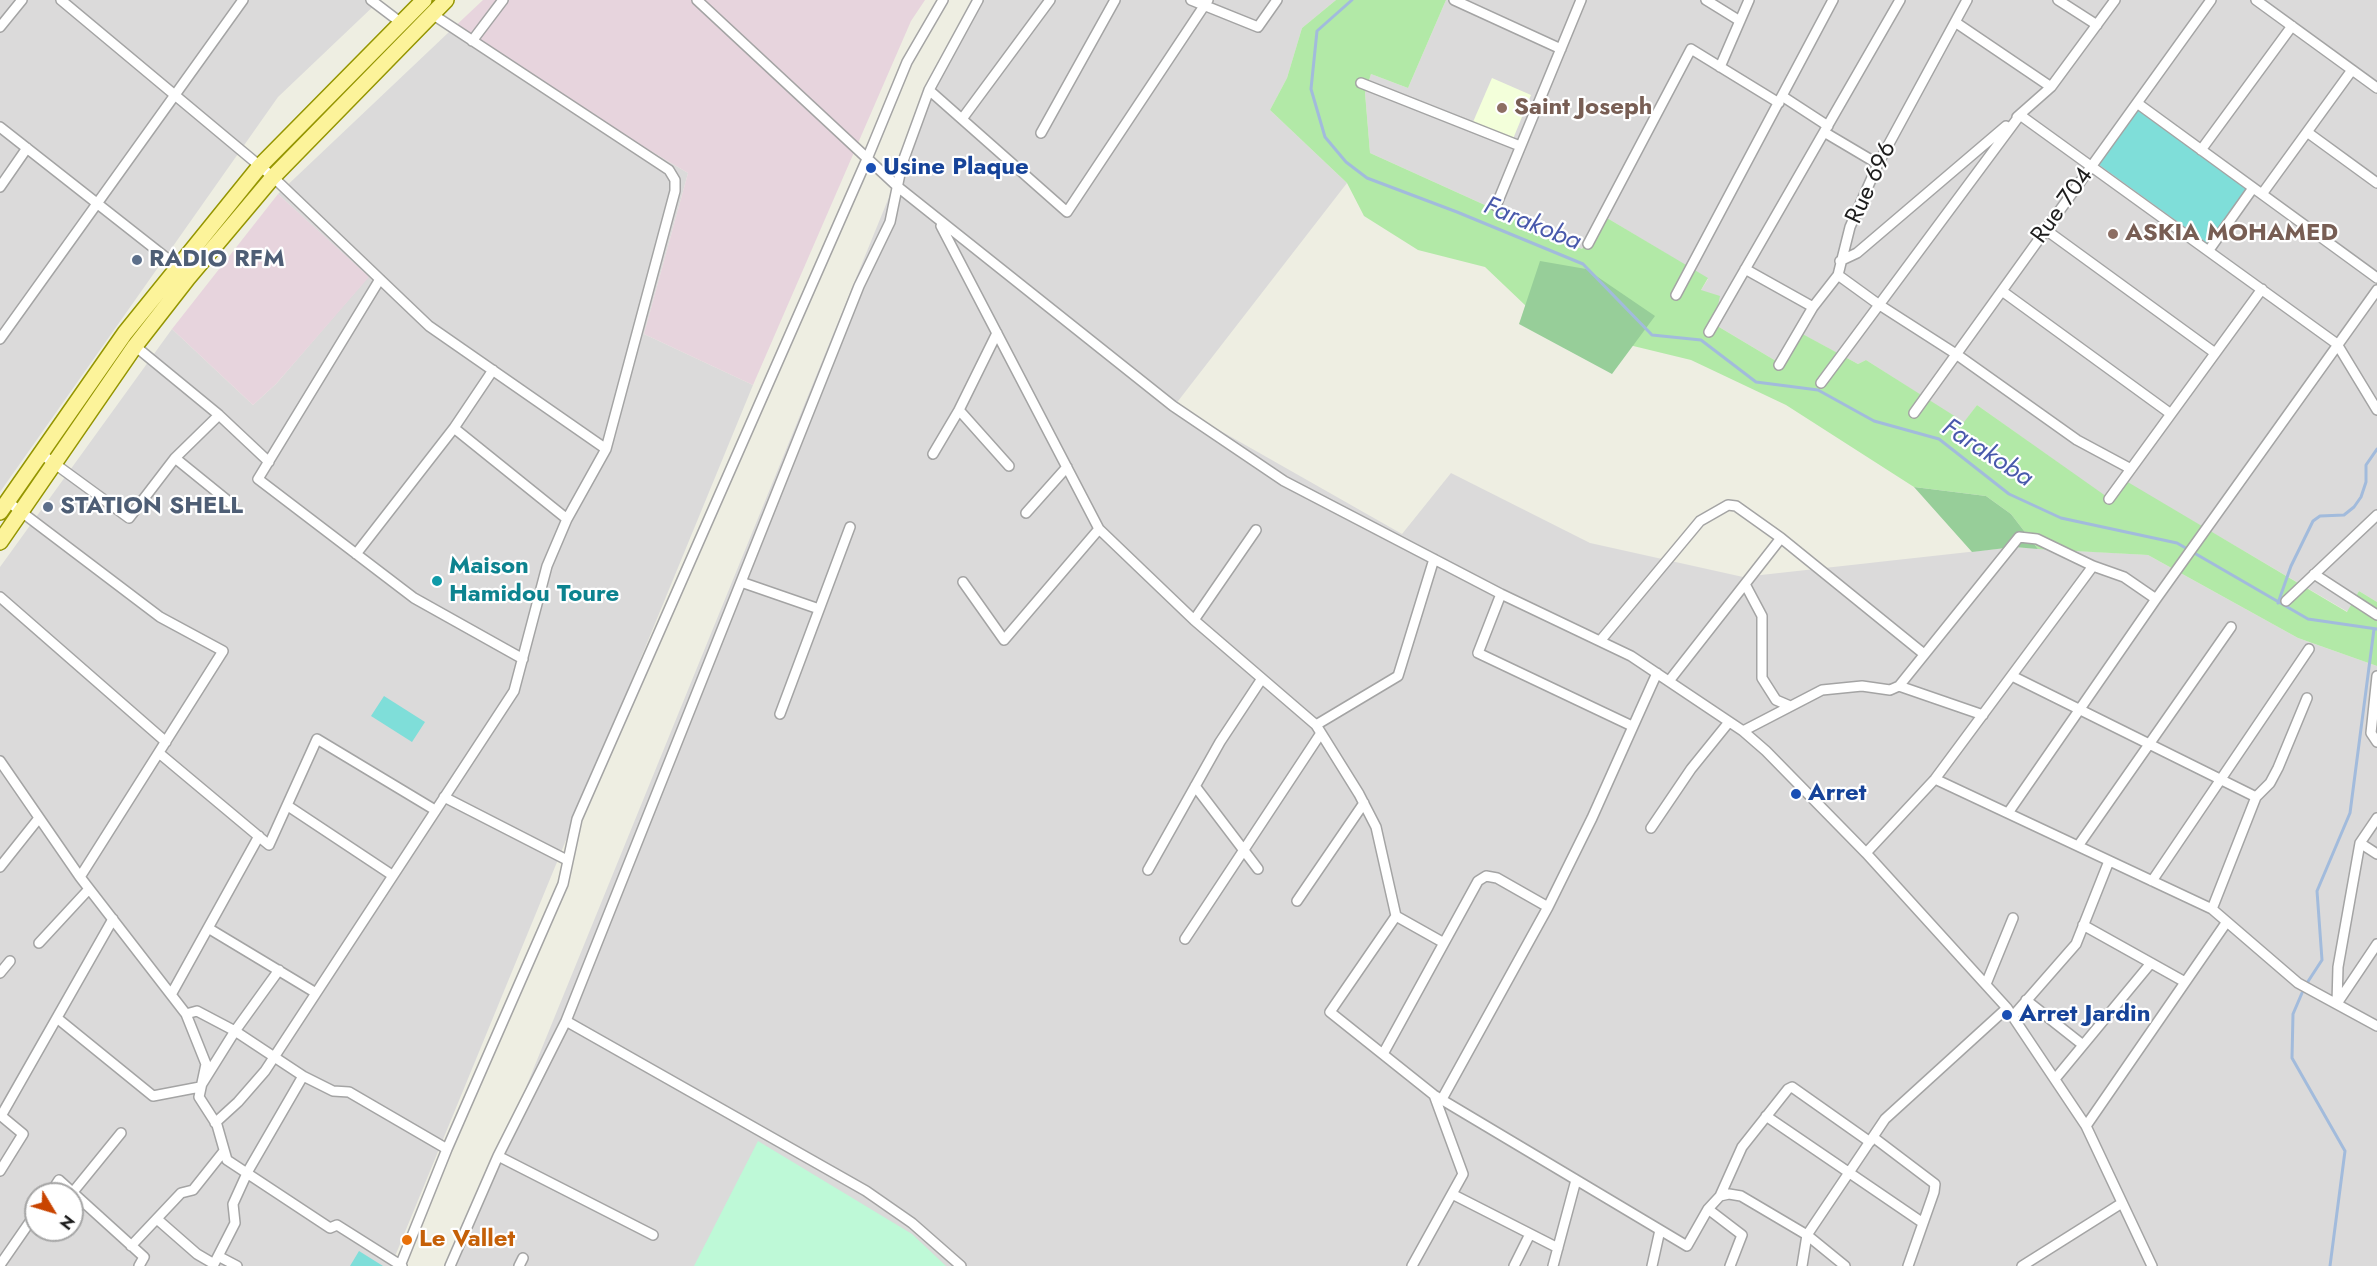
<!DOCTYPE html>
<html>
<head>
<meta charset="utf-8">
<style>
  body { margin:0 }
  #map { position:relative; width:2377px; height:1266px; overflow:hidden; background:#eeeee2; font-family:Jost,sans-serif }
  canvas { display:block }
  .north { position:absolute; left:24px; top:1182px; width:60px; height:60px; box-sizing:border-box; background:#fff; border:2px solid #a5a5a5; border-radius:50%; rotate:128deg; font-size:16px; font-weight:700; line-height:24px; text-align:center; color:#1d1d1d }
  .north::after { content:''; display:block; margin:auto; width:21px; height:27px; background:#c94400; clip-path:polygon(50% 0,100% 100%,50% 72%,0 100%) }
</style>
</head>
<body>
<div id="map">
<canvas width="2377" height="1266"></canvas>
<div class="north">N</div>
</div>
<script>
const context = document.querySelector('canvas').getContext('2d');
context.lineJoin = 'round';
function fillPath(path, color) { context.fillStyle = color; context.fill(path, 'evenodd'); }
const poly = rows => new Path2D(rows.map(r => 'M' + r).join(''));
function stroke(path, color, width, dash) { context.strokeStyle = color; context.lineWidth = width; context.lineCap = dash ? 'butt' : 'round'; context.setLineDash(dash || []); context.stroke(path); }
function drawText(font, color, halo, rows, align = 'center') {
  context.font = font + ' Jost,sans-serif'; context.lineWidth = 4.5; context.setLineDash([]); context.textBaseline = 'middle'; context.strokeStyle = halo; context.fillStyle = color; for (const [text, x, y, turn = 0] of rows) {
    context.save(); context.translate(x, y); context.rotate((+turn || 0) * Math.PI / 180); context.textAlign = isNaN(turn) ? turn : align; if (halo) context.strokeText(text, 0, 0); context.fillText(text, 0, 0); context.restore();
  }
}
const residential = poly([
  [0,0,380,0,278,97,0,492],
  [980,0,1336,0,1302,28,1287,78,1270,110,1347,183,1175,405,1402,534,1451,473,1590,543,1743,577,2014,547,2148,555,2298,638,2377,666,2377,1266,453,1266,938,77],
  [1446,0,2377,0,2377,602,2359,591,2348,612,2126,482,2110,500,1977,405,1964,423,1866,360,1858,364,1798,332,1781,364,1714,324,1701,290,1708,279,1602,215,1582,249,1370,153,1365,93,1371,74,1408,88],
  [449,32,688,173,644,334,753,385,391,1266,0,1266,0,567,172,329,253,405,276,384,368,277,278,194],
  [36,1194,72,1194,72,1230,36,1230]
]);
const industrial = poly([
  [483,0,925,0,911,21,753,385,644,334,688,173,449,32],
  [278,194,369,277,276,384,253,405,172,329]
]);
const education = poly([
  [1492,78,1531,95,1513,139,1473,122]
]);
const grass = poly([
  [1336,0,1446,0,1408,88,1371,74,1365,93,1370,153,1582,249,1602,215,1708,278,1701,290,1720,296,1714,324,1781,364,1797,331,1858,364,1866,360,1964,422,1977,405,2110,499,2126,481,2347,612,2359,591,2377,602,2377,666,2298,638,2148,555,2038,549,2011,514,1986,496,1914,487,1786,405,1691,360,1625,344,1526,306,1485,267,1418,250,1364,216,1347,183,1270,110,1287,78,1302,28]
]);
const forest = poly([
  [1540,261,1586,269,1655,316,1612,374,1519,324],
  [1914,487,1986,496,2011,514,2038,549,2014,547,1972,552]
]);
const park = poly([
  [758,1141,912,1234,946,1266,694,1266]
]);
const pitch = poly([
  [2138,110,2250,192,2211,246,2098,164],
  [384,696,425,722,412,742,371,716],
  [359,1251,383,1266,350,1266]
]);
const stream = poly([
  [1352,0,1317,31,1311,89,1325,137,1346,162,1367,178,1457,212,1583,264,1652,335,1701,340,1756,382,1818,390,1874,421,1939,439,2009,494,2061,518,2177,543,2308,619,2377,629],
  [2278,603,2291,566,2313,521,2320,516,2344,515,2354,507,2361,497,2366,482,2366,465,2377,449],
  [2307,983,2322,960,2317,891,2350,813,2374,629],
  [2302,993,2293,1014,2292,1058,2345,1151,2330,1266]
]);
const street = poly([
  [61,0,273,177,429,326,606,449],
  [371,0,400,22],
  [697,0,898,187,1173,406,1284,481,1501,594,1631,656,1743,731,1766,751,1866,853,2007,1008,2086,1126,2152,1266],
  [1191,0,1258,27,1277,0],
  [1454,0,1561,49],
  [1706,0,1740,21],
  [2058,0,2097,25],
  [2256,0,2377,88],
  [1955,22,2051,87],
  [0,27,22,0],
  [472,41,503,0],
  [1720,67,1749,0],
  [1361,83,1520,146],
  [929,90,1067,212,1208,0],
  [1782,96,1828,126],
  [2137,103,2377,278],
  [2017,117,2051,87,2115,0],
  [962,119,1050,0],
  [0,127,178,267],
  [1824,132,1878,164],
  [2307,132,2377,183],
  [1041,133,1115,0],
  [2201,150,2292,26],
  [0,187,27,148],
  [2262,194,2352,70],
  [1496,206,1581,0],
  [941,226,1099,529,1194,620,1316,725,1359,794,1376,827,1396,916,1330,1012,1434,1095,1687,1246,1708,1209,1720,1196,1729,1194,1741,1196,1807,1235,1845,1266],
  [2046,230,2215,353],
  [1588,244,1691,49,1779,103],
  [2209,250,2253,188],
  [1840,261,1857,253,2006,126],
  [1745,269,1813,307],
  [1838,275,1878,304,1956,354,2077,440,2131,469],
  [380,279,258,479,414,598,523,659],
  [2002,291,2171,414],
  [1676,295,1833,0],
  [1709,332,1900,0],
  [0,339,243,0],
  [135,346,219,415,269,462],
  [1779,365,1813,307,1838,275,1850,227,1878,164,1967,0],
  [1821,383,2020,115,2337,344,2377,410],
  [959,410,1009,466],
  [1914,413,2211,0],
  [454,428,567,519],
  [40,453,129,518,175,458,219,415],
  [933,454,959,410,997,333],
  [175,458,233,505],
  [2109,499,2262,289],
  [7,501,160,617,223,651,80,877],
  [1026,513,1067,467],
  [356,554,454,428,493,370],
  [2314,574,2377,615],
  [741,582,819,609],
  [963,582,1004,640,1099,529],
  [1745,584,1762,616,1762,678,1776,700,1790,706],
  [1501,594,1478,653,1632,726],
  [0,597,166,742],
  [2286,601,2377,515],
  [1194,620,1256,530],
  [1600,641,1700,521,1728,505,1736,506,1781,538,1924,654],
  [2012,676,2256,797],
  [2377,676,2371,733,2377,742],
  [1669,681,1781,538],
  [1899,686,1983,715],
  [780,714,850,527],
  [1316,725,1398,676,1434,559],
  [1743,731,1822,690,1862,686,1890,690,1899,686,2019,537,2037,539,2093,566,2124,577,2156,599],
  [159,753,269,845,317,739,435,810],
  [0,761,80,877,186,1014,206,1064,199,1097,217,1125,227,1160,330,1228,337,1225,402,1266],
  [1935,779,2212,909,2298,983,2377,1026],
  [1195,786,1258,869],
  [444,797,567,860],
  [288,806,392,875],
  [2008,813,2156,599,2377,290],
  [1651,828,1691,769,1729,722],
  [2360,843,2377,854],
  [2078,846,2231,627],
  [1866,853,1935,779,2093,566],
  [0,867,39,818],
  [1148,870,1220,742,1261,680],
  [2152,881,2309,649],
  [1297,901,1364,803],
  [2212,909,2256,797,2270,783,2278,768,2307,698],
  [1396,916,1444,943],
  [2083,925,2185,982],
  [208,928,316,993],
  [1185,939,1321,733],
  [39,943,89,889],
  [0,973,10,961],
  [1986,984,2013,918],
  [172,993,259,836],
  [2026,1000,2083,1045],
  [2338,1002,2377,944],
  [2337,1003,2338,967,2360,843,2377,818],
  [186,1014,197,1011,235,1031,303,1076,333,1091,349,1092,447,1149],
  [2013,1016,2076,944,2109,861],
  [57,1018,153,1096,200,1087,235,1031,279,970],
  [566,1021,866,1191,912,1223,961,1266],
  [1383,1054,1478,881,1486,876,1497,878,1548,907],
  [2055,1079,2151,963],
  [1442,1099,1548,907,1592,818,1657,673],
  [0,1115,23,1134,0,1171],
  [1,1116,113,919],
  [1766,1116,1923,1223],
  [215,1123,238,1102,265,1071,514,691,547,566,567,519,606,449,675,191,675,180,669,170,432,14],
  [2086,1126,2226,923],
  [1873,1137,1935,1184,1934,1192,1908,1266],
  [498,1156,653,1235],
  [73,1192,121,1133],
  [50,1194,59,1180,144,1257,139,1266],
  [1452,1194,1558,1248],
  [1720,1196,1742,1147,1788,1089,1792,1087,1870,1142],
  [1708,1209,1742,1235,1730,1266],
  [157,1219,197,1254,214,1264,235,1223,233,1204,248,1171,303,1076],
  [131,1246,181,1193,193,1190,224,1151],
  [218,1256,237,1266],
  [0,1265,36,1213],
  [400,1266,447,1149,563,884,577,819,867,159,907,62,943,0],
  [450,1266,498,1156,566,1021,859,286,890,222,902,164,929,90,978,0],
  [519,1266,523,1258],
  [1412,1266,1463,1174,1434,1095],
  [1514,1266,1530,1234],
  [1553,1266,1576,1180],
  [1652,1266,1660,1230],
  [1802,1266,1807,1235,1885,1119,2007,1008],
  [2022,1266,2122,1203]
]);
const primary = poly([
  [0,512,125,333,260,166,424,0],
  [0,542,135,346,188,278,273,177,446,0]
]);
const markers = [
  [1502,108,6,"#8d6e63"],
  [871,168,6,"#1a4fb4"],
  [2113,234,6,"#8d6e63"],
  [137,260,6,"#5c6f8a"],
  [48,507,6,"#5c6f8a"],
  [437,581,6,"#0f9aa8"],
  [1796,794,6,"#1a4fb4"],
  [2007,1015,6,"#1a4fb4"],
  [407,1240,6,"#e8710a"]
];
const educationNames = [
  ["Saint Joseph",1514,108],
  ["ASKIA MOHAMED",2125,234]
];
const transitNames = [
  ["Usine Plaque",883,168],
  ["Arret",1808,794],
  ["Arret Jardin",2019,1015]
];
const streetNames = [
  ["Rue 696",1872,183,-65],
  ["Rue 704",2063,206,-54]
];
const serviceNames = [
  ["RADIO RFM",149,260],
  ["STATION SHELL",60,507]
];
const cultureNames = [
  ["Maison",449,567],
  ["Hamidou Toure",449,595]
];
const foodNames = [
  ["Le Vallet",419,1240]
];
const waterNames = [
  ["Farakoba",1532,225,22],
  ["Farakoba",1987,454,33]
];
fillPath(residential, '#dbdada');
fillPath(industrial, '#e7d4dd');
fillPath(education, '#f3ffda');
fillPath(grass, '#b2e9a7');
fillPath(forest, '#97ce99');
fillPath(park, '#bef9d7');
fillPath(pitch, '#7fded9');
stroke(stream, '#a2bbdc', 3);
stroke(street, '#a4a4a4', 12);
stroke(primary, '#949500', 18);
stroke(street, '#fff', 9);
stroke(primary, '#fcf39a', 15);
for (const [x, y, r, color] of markers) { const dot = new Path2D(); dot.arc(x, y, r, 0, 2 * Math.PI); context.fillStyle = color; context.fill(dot); stroke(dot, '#fff', 2); }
drawText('bold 24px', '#785e54', '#fff', educationNames, 'left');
drawText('bold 24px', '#164399', '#fff', transitNames, 'left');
drawText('24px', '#1d1d1d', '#fff', streetNames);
drawText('bold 24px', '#4e5e75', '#fff', serviceNames, 'left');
drawText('bold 24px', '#0d838f', '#fff', cultureNames, 'left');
drawText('bold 24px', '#c56008', '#fff', foodNames, 'left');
drawText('italic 26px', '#4959ac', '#fff', waterNames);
</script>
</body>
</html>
